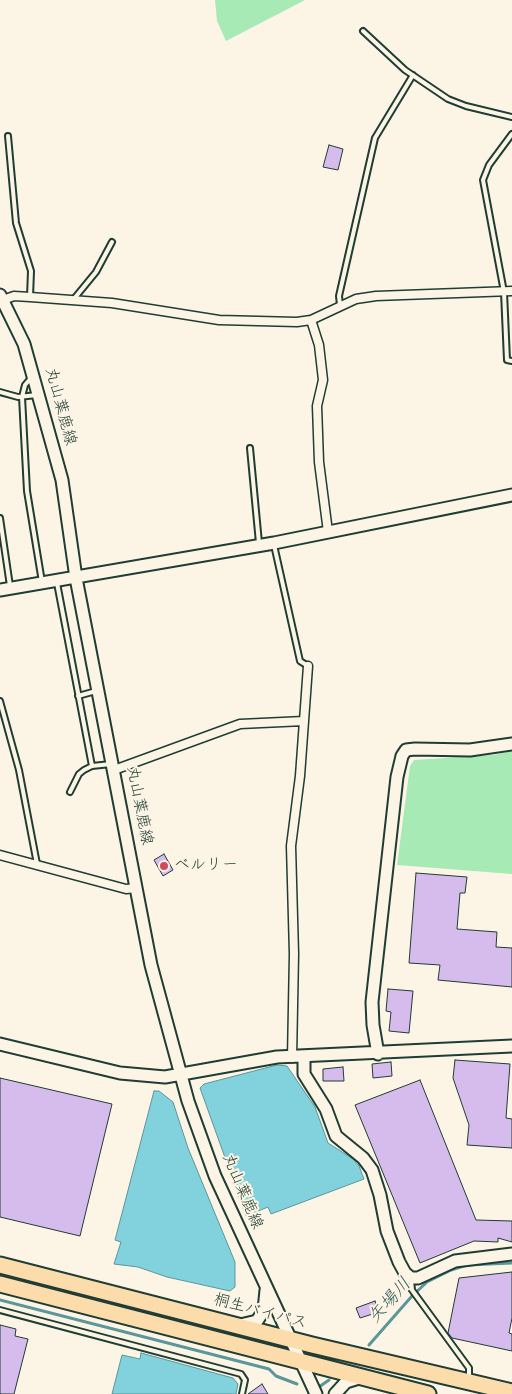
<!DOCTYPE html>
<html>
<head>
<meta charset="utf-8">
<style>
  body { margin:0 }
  canvas { display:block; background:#fcf5e5 }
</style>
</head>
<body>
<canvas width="512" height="1394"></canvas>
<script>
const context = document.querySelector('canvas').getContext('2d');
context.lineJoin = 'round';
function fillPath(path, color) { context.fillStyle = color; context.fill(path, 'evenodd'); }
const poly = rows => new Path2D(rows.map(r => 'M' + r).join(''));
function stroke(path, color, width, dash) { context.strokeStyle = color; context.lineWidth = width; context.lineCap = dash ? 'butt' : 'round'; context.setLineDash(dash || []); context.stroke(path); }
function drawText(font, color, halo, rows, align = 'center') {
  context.font = font + ' Kalam,"Klee One",sans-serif'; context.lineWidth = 4; context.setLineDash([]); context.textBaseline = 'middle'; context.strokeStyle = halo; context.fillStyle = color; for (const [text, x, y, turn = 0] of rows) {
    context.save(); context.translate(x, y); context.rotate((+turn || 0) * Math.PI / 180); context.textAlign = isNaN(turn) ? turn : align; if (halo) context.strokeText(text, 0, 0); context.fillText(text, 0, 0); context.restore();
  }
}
const green = poly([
  [215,0,305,0,226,41,217,21],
  [512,751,512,874,397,865,410,766,414,760,493,755]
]);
const water = poly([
  [277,1065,287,1066,315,1107,328,1143,353,1159,359,1166,364,1179,271,1214,268,1207,246,1216,200,1088,204,1084,277,1065],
  [154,1091,159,1091,173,1102,188,1148,235,1262,235,1287,230,1291,167,1277,138,1267,114,1264,121,1242,115,1240,154,1091],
  [141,1353,233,1378,238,1384,236,1394,112,1394,122,1355,140,1359,141,1353]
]);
const stream = poly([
  [0,1300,269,1369,276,1376,297,1384],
  [369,1345,412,1296,427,1282,451,1270,467,1265,512,1263],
  [309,1394,329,1380]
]);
const building = poly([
  [329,145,343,149,338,170,323,167,329,145],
  [164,854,173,870,163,876,154,860,164,854],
  [416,873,467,877,465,893,460,893,457,929,497,932,496,947,512,948,512,987,438,980,440,965,409,963,416,873],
  [388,989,413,991,409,1033,389,1031,391,1012,386,1011,388,989],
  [455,1060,510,1064,506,1118,512,1119,512,1148,467,1145,469,1125,453,1078,455,1060],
  [391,1062,392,1076,373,1078,372,1064,391,1062],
  [343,1067,344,1081,323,1081,323,1069,343,1067],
  [0,1078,112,1104,80,1236,0,1217,0,1078],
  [420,1080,476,1220,512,1221,512,1242,498,1238,498,1242,474,1241,420,1263,355,1105,420,1080],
  [512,1272,512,1318,509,1333,512,1334,512,1351,452,1338,448,1333,459,1278,512,1272],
  [375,1301,379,1312,360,1318,356,1308,375,1301],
  [0,1325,16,1329,15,1336,28,1339,14,1394,0,1394,0,1325],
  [262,1384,268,1394,248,1394,262,1384]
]);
const lane = poly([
  [363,31,405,70,448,99,466,106,512,117],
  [512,134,489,165,483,180,504,292,507,360,512,361],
  [8,136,16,223,31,271,30,297],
  [73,300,96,272,112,242],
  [340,305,339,296,375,138,413,75],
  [31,378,25,385,22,397,27,491,42,582],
  [0,392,18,397,37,395],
  [250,448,259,543],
  [0,518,10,586],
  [274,545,300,661,308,666],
  [57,583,92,766],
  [78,696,96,691],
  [0,701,19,770,37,864],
  [70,792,79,774,84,770,92,766,111,764],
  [411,1280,412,1290,469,1368,469,1379],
  [0,1310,241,1374,245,1380,242,1394]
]);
const street = poly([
  [3,300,14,296,30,297,112,303,219,320,297,322,311,320,356,299,376,296,512,291],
  [311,320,319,345,323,380,317,406,319,462,328,532],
  [114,770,240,724,304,721],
  [0,855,126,889,137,888],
  [292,1058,294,954,291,846,300,776,308,666]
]);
const secondary = poly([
  [0,295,24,344,62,480,76,578,151,965,188,1101,215,1176,316,1394],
  [0,590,274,543,512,495],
  [0,1044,120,1073,165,1077,277,1057,512,1046],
  [378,1054,373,1025,372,1002,397,777,402,756,406,750,415,749,470,750,512,744],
  [304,1057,304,1074,326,1109,336,1136,363,1158,372,1170,380,1195,387,1231,399,1262,405,1273,411,1278,418,1278,455,1261,512,1254],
  [240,1325,257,1321,264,1310,266,1290],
  [335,1394,346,1382,359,1378]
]);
const highway = poly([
  [0,1265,312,1345,512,1392],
  [0,1284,428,1394]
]);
const markers = [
  [164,866,5,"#d1495b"]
];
const streetNames = [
  ["丸山葉鹿線",59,407,75],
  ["丸山葉鹿線",138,806,79],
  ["丸山葉鹿線",241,1192,67],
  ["桐生バイパス",260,1313,15]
];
const poiNames = [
  ["ベルリー",174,866]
];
const waterNames = [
  ["矢場川",391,1302,-48]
];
fillPath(green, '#a7eab5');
fillPath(water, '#82d2de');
stroke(water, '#5a969a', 1);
stroke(stream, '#5a969a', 3);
fillPath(building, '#d5bcec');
stroke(building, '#1f3d34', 1);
stroke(lane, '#1f3d34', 8);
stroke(street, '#1f3d34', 11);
stroke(secondary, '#1f3d34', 15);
stroke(highway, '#1f3d34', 19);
stroke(lane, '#fcf5e5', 4);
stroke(street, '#fcf5e5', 8);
stroke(secondary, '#fcf5e5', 11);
stroke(highway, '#fddcac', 15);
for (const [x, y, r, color] of markers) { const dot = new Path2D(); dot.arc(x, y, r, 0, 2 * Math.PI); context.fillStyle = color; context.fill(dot); stroke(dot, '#fcf5e5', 2); }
drawText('16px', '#1f3d34', '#fcf5e5', streetNames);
drawText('16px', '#1f3d34', '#fcf5e5', poiNames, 'left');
drawText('italic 18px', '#335b56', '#fcf5e5', waterNames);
</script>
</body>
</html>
